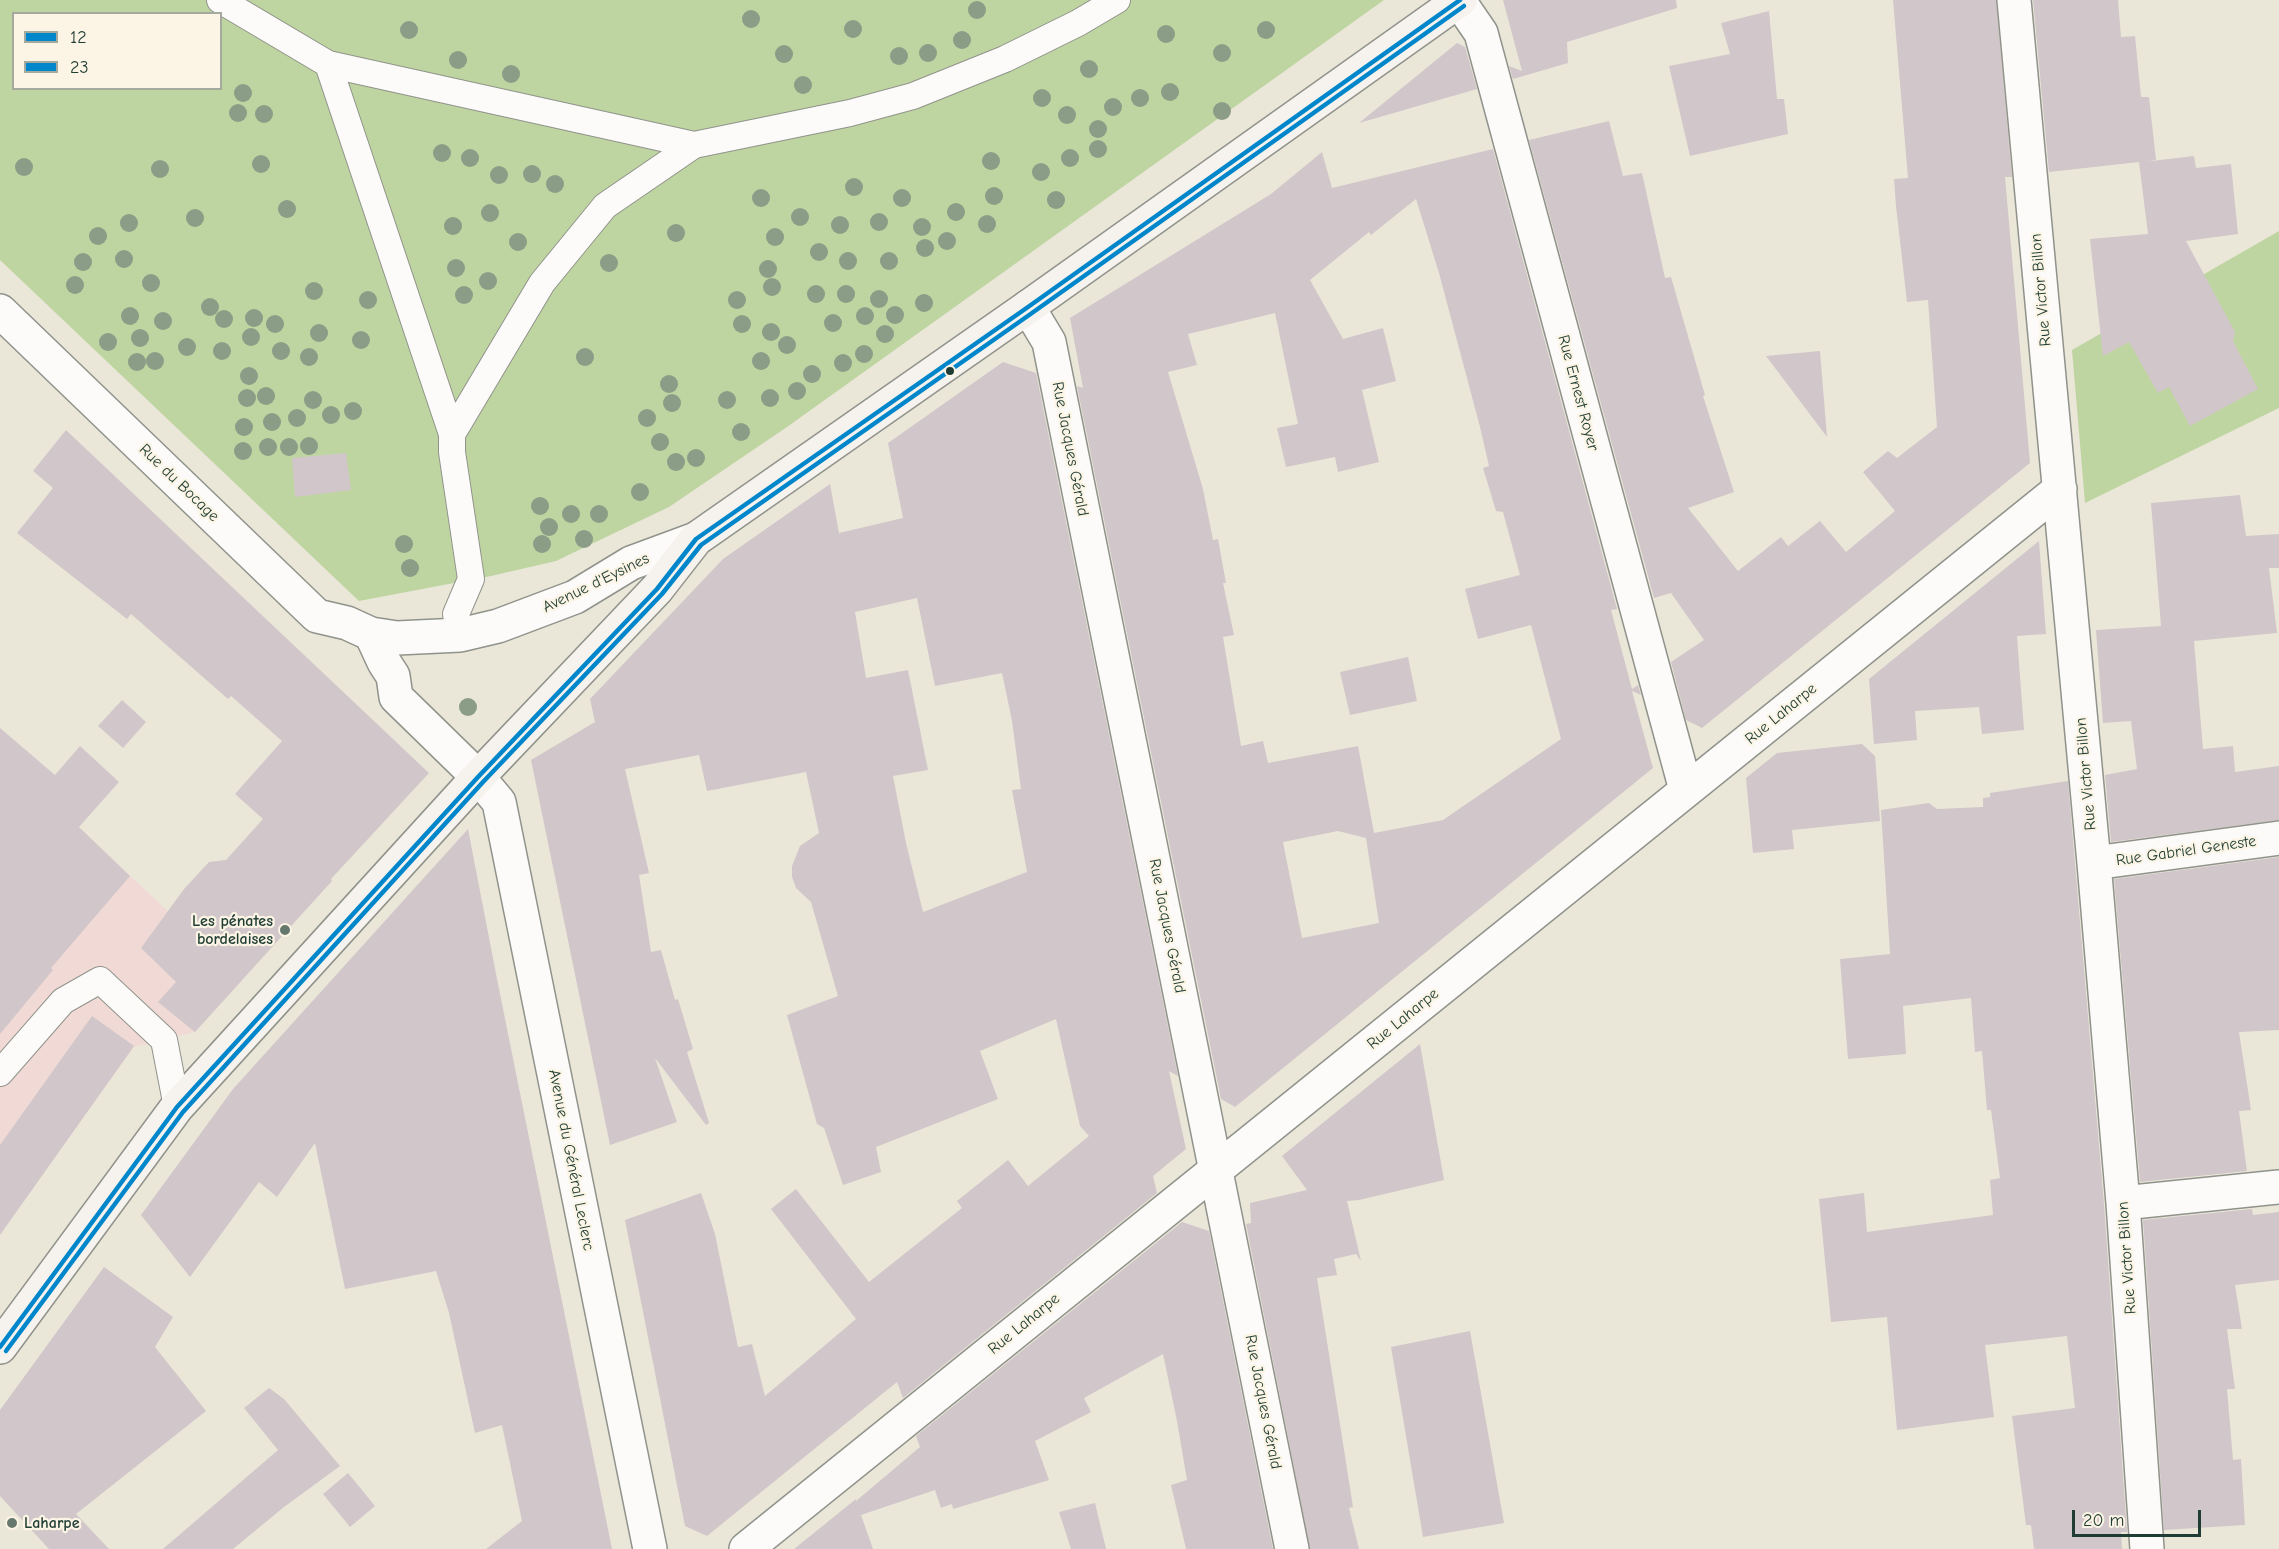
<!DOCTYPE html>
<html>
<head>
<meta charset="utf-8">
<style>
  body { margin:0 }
  #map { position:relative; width:2279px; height:1549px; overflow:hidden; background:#eae7d9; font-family:"Comic Neue",sans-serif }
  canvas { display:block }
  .legend { position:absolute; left:12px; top:12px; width:210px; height:78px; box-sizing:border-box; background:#fcf5e5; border:2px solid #a4ab9e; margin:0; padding:8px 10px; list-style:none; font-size:18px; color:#1f3d34 }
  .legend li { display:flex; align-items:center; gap:12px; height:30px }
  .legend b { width:30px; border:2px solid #a4ab9e }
  .scale { position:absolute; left:2072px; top:1510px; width:129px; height:27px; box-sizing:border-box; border:3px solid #1f3d34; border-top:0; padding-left:8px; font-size:18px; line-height:21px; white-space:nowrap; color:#1f3d34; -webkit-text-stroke:4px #fcf5e5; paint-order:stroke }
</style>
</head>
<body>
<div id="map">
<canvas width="2279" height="1549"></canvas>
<ul class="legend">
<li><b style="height:8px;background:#0086cb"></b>12</li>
<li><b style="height:8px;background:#0086cb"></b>23</li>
</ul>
<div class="scale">20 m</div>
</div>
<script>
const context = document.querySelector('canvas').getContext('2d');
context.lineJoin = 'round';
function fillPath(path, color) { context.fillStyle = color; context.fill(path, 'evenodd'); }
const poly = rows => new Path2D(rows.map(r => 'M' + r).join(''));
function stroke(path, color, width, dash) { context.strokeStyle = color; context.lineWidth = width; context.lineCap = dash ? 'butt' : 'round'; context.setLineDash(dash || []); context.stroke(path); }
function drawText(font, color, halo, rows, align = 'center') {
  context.font = font + ' "Comic Neue",sans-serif'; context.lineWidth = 4.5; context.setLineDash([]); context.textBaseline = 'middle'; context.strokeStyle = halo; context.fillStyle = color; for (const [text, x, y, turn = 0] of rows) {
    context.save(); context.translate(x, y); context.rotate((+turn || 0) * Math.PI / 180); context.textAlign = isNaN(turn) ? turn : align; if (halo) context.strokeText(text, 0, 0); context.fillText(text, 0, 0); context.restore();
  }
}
const built = poly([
  [0,753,242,981,195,1032,134,1047,0,1234]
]);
const green = poly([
  [0,0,1384,0,787,427,669,507,556,561,491,576,359,601,0,260],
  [14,14,220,14,220,88,14,88],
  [2279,231,2279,408,2085,503,2072,350]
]);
const building = poly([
  [1503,0,1676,0,1677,8,1567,42,1568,63,1513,79,1509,66,1522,71],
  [1893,0,1996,0,2012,177,2005,177,2030,463,1702,728,1686,720,1671,662,1704,640,1671,593,1654,598,1529,140,1609,121,1623,176,1642,173,1665,278,1671,277,1705,395,1703,396,1734,492,1688,508,1738,571,1781,537,1788,546,1820,521,1846,552,1895,511,1863,472,1888,451,1897,458,1937,427,1928,300,1907,302,1896,206,1894,179,1908,178],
  [2033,0,2118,0,2121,37,2135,36,2141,97,2149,97,2156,160,2143,162,2194,156,2196,168,2231,164,2238,234,2186,241,2235,332,2233,341,2258,389,2190,426,2169,387,2158,393,2129,342,2103,356,2090,239,2148,234,2139,162,2049,172],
  [1769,11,1777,99,1784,99,1788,134,1690,156,1669,66,1730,54,1721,23],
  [1457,43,1465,47,1477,89,1359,123],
  [1493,149,1617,609,1611,610,1632,689,1638,685,1641,695,1632,691,1653,768,1235,1107,1221,1099,1077,386,1083,388,1070,318,1271,194,1322,152,1332,188],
  [1416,199,1439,273,1480,427,1489,466,1483,468,1496,511,1503,512,1520,575,1465,589,1478,639,1531,625,1561,739,1443,820,1374,833,1358,746,1268,763,1263,741,1241,746,1223,637,1234,635,1223,583,1226,583,1218,539,1213,540,1203,489,1168,372,1197,365,1188,334,1275,313,1298,424,1277,428,1286,467,1335,457,1338,472,1379,462,1362,390,1396,381,1383,328,1343,339,1310,280,1369,232,1371,235],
  [1338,831,1366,838,1379,923,1302,938,1283,842],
  [1820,351,1827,437,1766,356],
  [1003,362,1036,373,1178,1076,1169,1071,1186,1149,1153,1176,1157,1193,903,1398,897,1382,707,1536,685,1526,625,1220,701,1193,715,1234,738,1347,752,1344,765,1396,856,1319,771,1209,796,1189,869,1282,962,1208,957,1201,1008,1160,1028,1186,1089,1136,1080,1126,1056,1019,980,1051,998,1099,876,1147,881,1172,843,1185,824,1128,817,1124,787,1015,838,996,811,902,796,888,792,877,792,866,800,846,819,833,806,772,707,791,699,755,625,769,649,873,639,875,651,952,661,950,675,1000,678,999,693,1049,687,1052,709,1123,706,1125,655,1058,677,1122,610,1145,531,760,595,722,590,699,723,559,830,484,839,533,903,518,888,443],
  [917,598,935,686,1002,673,1012,721,1021,789,1012,790,1027,872,923,912,906,843,893,776,928,770,908,670,866,678,855,612],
  [66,430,429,773,331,879,332,881,195,1032,158,1002,176,982,141,948,184,889,209,862,226,860,263,819,235,794,282,741,231,696,228,699,131,614,127,619,17,533,53,488,33,471],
  [346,453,351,490,295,497,292,458],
  [2240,495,2246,536,2279,534,2279,568,2269,568,2277,633,2194,641,2203,749,2233,746,2235,772,2279,766,2279,820,2111,842,2105,775,2137,769,2131,721,2103,723,2096,630,2161,626,2151,503],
  [2039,541,2046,634,2017,636,2024,730,1982,734,1979,707,1915,711,1917,740,1874,744,1869,679],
  [1408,657,1417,701,1350,715,1340,672],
  [122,700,146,722,123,748,98,726],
  [0,728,55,775,80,746,119,782,79,827,130,876,51,968,53,970,0,1034],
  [1862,744,1875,756,1880,821,1792,830,1794,849,1753,853,1746,778,1777,753],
  [2068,781,2104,1204,2127,1532,2121,1532,2122,1549,2034,1549,2031,1525,2026,1525,2012,1416,2075,1408,2067,1336,1985,1345,1994,1417,1897,1430,1887,1317,1831,1322,1819,1199,1864,1193,1867,1232,1993,1215,1990,1180,2000,1178,1991,1110,1987,1110,1982,1051,1975,1052,1971,998,1903,1006,1906,1054,1848,1059,1840,959,1890,954,1881,810,1929,803,1937,809,1983,807,1983,798,1990,797,1990,793],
  [468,829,498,984,612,1549,486,1549,522,1521,502,1425,475,1433,449,1313,436,1271,345,1289,315,1143,277,1197,259,1182,190,1277,141,1215,233,1089],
  [2279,857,2279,1030,2239,1032,2251,1110,2239,1111,2247,1171,2140,1182,2114,879],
  [92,1016,134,1046,0,1235,0,1145],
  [1420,1044,1444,1180,1359,1200,1347,1201,1361,1261,1356,1254,1334,1259,1337,1275,1317,1278,1353,1507,1349,1508,1359,1549,1310,1549,1246,1224,1251,1223,1250,1203,1307,1190,1282,1156],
  [2252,1209,2253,1215,2279,1212,2279,1280,2235,1285,2242,1329,2227,1329,2235,1389,2227,1389,2233,1460,2241,1459,2245,1525,2164,1530,2143,1220],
  [1182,1222,1209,1231,1273,1549,1186,1549,1171,1485,1187,1480,1177,1421,1163,1354,1084,1398,1091,1412,1035,1441,1049,1480,953,1509,952,1504,941,1508,935,1490,861,1515,873,1549,794,1549,856,1499,856,1501,920,1447,916,1436],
  [104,1267,173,1317,155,1347,206,1411,76,1514,109,1549,49,1549,0,1496,0,1410],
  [1470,1331,1504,1523,1423,1537,1391,1347],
  [269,1388,284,1399,340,1466,284,1507,233,1549,163,1549,278,1450,244,1408],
  [348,1473,375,1506,350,1527,323,1494],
  [1095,1503,1106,1549,1071,1549,1059,1512]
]);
const lane = poly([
  [220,0,328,64,694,145,850,113,913,96,1005,59,1078,23,1117,0],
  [328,64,452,434],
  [460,635,456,614,471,579,452,452,452,434,542,283,605,206,694,145],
  [0,1073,63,1001,100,980,164,1040,177,1107]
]);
const street = poly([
  [2014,0,2094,863,2123,1203,2147,1549],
  [1459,1,1481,33,1686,790],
  [1028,307,1049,342,1292,1549],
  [0,311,317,616,347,623,371,634,397,638,460,635,498,626,575,597,631,563,696,539],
  [371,634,384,662,393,676,396,697,478,777,499,802,650,1549],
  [2094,863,2279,838],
  [2123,1203,2279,1187],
  [746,1549,2060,489]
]);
const secondary = poly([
  [0,1347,177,1107,478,777,657,589,696,539,1028,307,1460,0]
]);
const bus1 = poly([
  [0,1347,177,1107,478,777,657,589,696,539,1028,307,1460,0]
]);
const bus2 = poly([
  [6,1351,183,1112,483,782,662,594,701,545,1032,313,1464,6]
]);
const trees = [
  [977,10],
  [751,19],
  [853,29],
  [409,30],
  [1266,30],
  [1166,34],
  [962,40],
  [928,53],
  [1222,53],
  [784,54],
  [899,56],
  [458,60],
  [1089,69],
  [511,74],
  [803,85],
  [1170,92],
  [243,93],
  [1042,98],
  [1140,98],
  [1113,107],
  [1222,111],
  [238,113],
  [264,114],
  [1067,115],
  [1098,129],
  [1098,149],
  [442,153],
  [470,158],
  [1070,158],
  [991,161],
  [261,164],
  [24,167],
  [160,169],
  [1041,172],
  [532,174],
  [499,175],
  [555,184],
  [854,187],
  [994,196],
  [761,198],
  [902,198],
  [1056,200],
  [287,209],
  [956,212],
  [490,213],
  [800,217],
  [195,218],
  [879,222],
  [129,223],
  [987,224],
  [840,225],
  [453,226],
  [922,227],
  [676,233],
  [98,236],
  [775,237],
  [947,241],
  [518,242],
  [925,248],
  [819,252],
  [124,259],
  [848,261],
  [889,261],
  [83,262],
  [609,263],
  [456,268],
  [768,269],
  [488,281],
  [151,283],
  [75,285],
  [772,287],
  [314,291],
  [816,294],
  [846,294],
  [464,295],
  [879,299],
  [368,300],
  [737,300],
  [924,303],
  [210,307],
  [895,315],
  [130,316],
  [865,316],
  [254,318],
  [224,319],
  [163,321],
  [833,323],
  [275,324],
  [742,324],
  [771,332],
  [319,333],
  [885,334],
  [251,337],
  [140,338],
  [361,340],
  [108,342],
  [787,345],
  [187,347],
  [222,351],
  [281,351],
  [864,354],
  [309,357],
  [585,357],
  [155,361],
  [761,361],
  [137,362],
  [843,363],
  [812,374],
  [249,376],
  [669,384],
  [797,391],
  [266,396],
  [247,398],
  [770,398],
  [313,400],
  [727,400],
  [672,403],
  [353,411],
  [331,415],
  [297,418],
  [647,418],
  [272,422],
  [244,427],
  [741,432],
  [660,442],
  [309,446],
  [268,447],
  [289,447],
  [243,451],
  [696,458],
  [676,462],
  [640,492],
  [540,506],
  [571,514],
  [599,514],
  [549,527],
  [584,539],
  [404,544],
  [542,544],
  [410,568],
  [468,707]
];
const markers = [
  [950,371,5,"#1f3d34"],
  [285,930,6,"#66786e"],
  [12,1523,6,"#66786e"]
];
const streetNames = [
  ["Rue Victor Billon",2041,290,-95],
  ["Rue Ernest Royer",1578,393,75],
  ["Rue Jacques Gérald",1070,449,79],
  ["Rue du Bocage",179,483,44],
  ["Avenue d'Eysines",596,583,-26],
  ["Rue Laharpe",1781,714,-39],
  ["Rue Victor Billon",2086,774,-95],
  ["Rue Gabriel Geneste",2186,851,-8],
  ["Rue Jacques Gérald",1167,926,79],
  ["Rue Laharpe",1403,1019,-39],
  ["Avenue du Général Leclerc",571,1160,79],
  ["Rue Victor Billon",2127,1258,-94],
  ["Rue Laharpe",1024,1324,-39],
  ["Rue Jacques Gérald",1263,1402,79]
];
const poiNames = [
  ["Les pénates",273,921],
  ["bordelaises",273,939],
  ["Laharpe",24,1523,"left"]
];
fillPath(built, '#f1dad6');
fillPath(green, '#bfd5a1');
fillPath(building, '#d1c6c9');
stroke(lane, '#90938b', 28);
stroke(street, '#90938b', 36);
stroke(secondary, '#90938b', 36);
stroke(lane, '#fcfbf9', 26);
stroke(street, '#fcfbf9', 33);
stroke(secondary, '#f6f3ee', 33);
stroke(bus1, '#0086cb', 4.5);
stroke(bus2, '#0086cb', 4.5);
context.fillStyle = '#8b9d87';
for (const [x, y] of trees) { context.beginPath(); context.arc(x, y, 9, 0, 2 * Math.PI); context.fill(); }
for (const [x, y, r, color] of markers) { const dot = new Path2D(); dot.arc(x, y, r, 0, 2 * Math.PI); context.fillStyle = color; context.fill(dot); stroke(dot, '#fcf5e5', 2); }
drawText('16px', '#1f3d34', '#fcf5e5', streetNames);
drawText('bold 16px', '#1f3d34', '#fcf5e5', poiNames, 'right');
</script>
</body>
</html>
